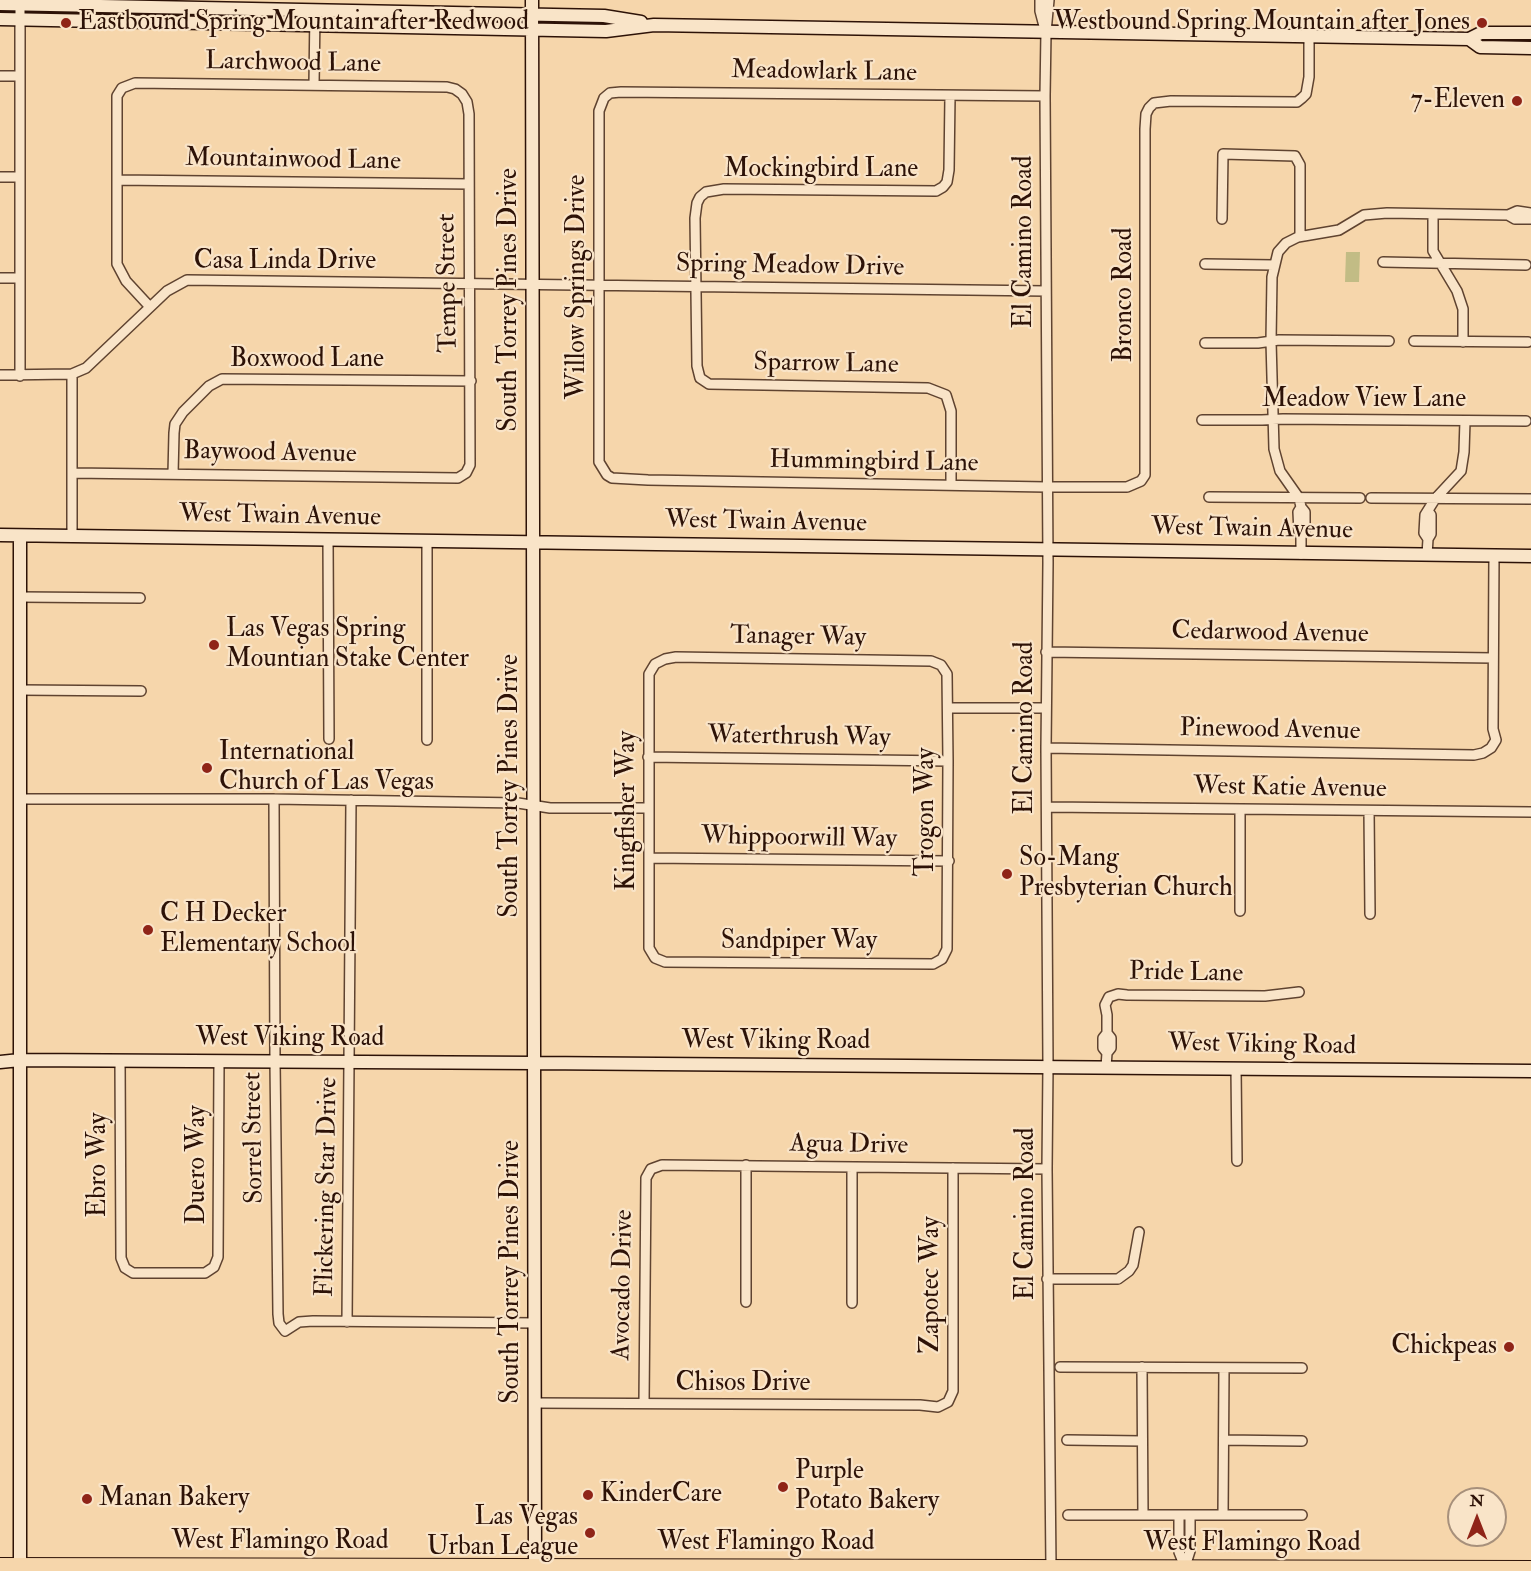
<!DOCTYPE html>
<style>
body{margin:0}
#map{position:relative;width:1531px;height:1571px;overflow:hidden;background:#f6d6ab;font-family:"IM FELL Double Pica",serif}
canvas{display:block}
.north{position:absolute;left:1447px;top:1487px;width:60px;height:60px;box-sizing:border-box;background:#f9e4c8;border:2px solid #a7907b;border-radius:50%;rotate:0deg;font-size:16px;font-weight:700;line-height:24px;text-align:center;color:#2d1207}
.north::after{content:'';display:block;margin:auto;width:21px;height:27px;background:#8f2418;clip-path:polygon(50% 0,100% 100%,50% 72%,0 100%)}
</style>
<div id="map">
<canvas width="1531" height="1571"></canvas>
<div class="north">N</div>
</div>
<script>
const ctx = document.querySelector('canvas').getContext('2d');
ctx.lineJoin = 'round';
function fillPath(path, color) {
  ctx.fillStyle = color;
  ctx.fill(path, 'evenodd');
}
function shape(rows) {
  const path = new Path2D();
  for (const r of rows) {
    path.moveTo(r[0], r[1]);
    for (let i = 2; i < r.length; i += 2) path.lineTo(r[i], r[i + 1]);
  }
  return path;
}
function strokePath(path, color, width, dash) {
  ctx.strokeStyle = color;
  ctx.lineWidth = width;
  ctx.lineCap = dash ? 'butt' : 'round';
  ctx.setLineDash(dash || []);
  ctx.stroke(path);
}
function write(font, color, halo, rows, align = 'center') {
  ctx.font = font + ' "IM FELL Double Pica",serif';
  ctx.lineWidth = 4.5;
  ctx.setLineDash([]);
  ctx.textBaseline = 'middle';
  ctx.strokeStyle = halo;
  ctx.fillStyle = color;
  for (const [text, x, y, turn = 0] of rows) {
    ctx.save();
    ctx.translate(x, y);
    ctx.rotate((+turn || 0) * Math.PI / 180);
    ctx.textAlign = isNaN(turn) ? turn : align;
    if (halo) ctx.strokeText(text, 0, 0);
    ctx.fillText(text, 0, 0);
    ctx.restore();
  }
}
fillPath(shape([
 [1346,252,1360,252,1359,282,1345,282]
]), '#c2bc85');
const street = shape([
 [20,0,20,376],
 [1040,0,1040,11,1044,26],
 [1049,0,1046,32,1045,96,1048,563,1046,748,1048,1066,1047,1169,1051,1567],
 [0,76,19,76],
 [314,85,315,10],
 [950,96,949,170,947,182,943,187,936,191,724,189,706,192,700,197,697,203,695,218,697,366,700,378,709,384,928,388,946,395,951,411,951,485],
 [1045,96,621,92,610,93,604,98,599,111,599,462,607,475,612,478,648,480,1046,487,1127,487,1141,481,1145,475,1145,129,1146,114,1149,108,1154,103,1171,101,1297,102,1302,98,1306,94,1309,77,1309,36],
 [0,177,19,177],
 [117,180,469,184],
 [1433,214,1433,251,1457,291,1463,309,1463,342],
 [1508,215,1515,219,1531,219],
 [1222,219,1223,154,1295,156,1300,165,1300,236],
 [1383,262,1526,265],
 [1205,264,1274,265],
 [0,278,20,278],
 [1414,341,1528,342],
 [1205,343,1258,343,1279,340,1389,341],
 [0,375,72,374,86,368,167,291,187,280,1046,291],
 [1202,420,1262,420,1283,419,1526,421],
 [72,473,458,478,466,473,470,465,469,114,467,102,462,94,455,89,447,87,135,83,122,88,117,96,117,264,126,281,150,307],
 [173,474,174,433,175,424,183,412,209,386,222,379,471,381],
 [1209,497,1360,498],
 [1371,498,1531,499],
 [1301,507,1298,512,1299,532,1301,536,1301,554],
 [1301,536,1305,532,1305,512,1301,507,1299,498,1280,471,1274,449,1271,341,1272,277,1278,252,1286,243,1298,237,1339,230,1364,215,1387,213,1508,215,1517,211,1531,213],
 [72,537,72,374],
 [1428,539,1424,533,1425,515,1435,499,1461,471,1464,452,1465,421],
 [328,540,329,739],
 [427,541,427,740],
 [1427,555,1428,539,1431,534,1431,515,1428,511],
 [20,597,140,598],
 [1046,652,1493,658],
 [676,657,931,661,941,665,947,674,948,761,947,949,942,959,933,964,665,962,655,958,649,948,649,674,655,664,665,659,676,657],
 [20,690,141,691],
 [948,708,1046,708],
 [1046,748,1474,755,1483,753,1491,748,1496,740,1493,729,1494,555],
 [648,757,948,761],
 [20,799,274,799,518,803,550,808,648,808],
 [274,799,275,1062,278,1314,279,1323,285,1331,299,1322,313,1321,535,1323],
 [1048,807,1531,812],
 [1240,809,1240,911],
 [1369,811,1370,914],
 [649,858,949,861],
 [1107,1053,1103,1048,1103,1038,1107,1033],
 [120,1061,121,1258,125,1268,133,1273,205,1273,214,1267,218,1257,219,1062],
 [1106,1067,1107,1053,1111,1048,1111,1038,1107,1033,1107,1015,1105,1005,1109,997,1118,994,1127,995,1265,996,1299,992],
 [1236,1068,1237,1161],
 [746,1165,746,1302],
 [852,1167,852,1303],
 [1047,1279,1118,1279,1129,1271,1133,1265,1139,1232],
 [347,1322,351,800],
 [1060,1367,1302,1368],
 [1142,1367,1143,1515],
 [535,1403,920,1405,938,1407,948,1402,953,1391,953,1168],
 [644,1403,646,1178,651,1169,662,1165,1047,1169],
 [1067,1440,1142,1441],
 [1224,1440,1302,1441],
 [1068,1515,1302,1515],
 [1179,1515,1179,1552,1185,1567],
 [1223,1515,1224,1368],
 [1185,1567,1190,1551,1190,1515]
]);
const secondary = shape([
 [532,0,535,1571],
 [0,4,604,16,641,22],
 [0,19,606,31,654,25,1469,39,1481,33,1531,33],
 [1469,39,1480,47,1531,48],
 [0,535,1531,556],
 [0,1062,20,1060,534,1063,1531,1071],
 [20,1565,20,536]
]);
const primary = shape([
 [0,1565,1531,1568]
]);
strokePath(street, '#5f4330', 12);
strokePath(secondary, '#2d1207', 15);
strokePath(primary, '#2d1207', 16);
strokePath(street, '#f9e4c8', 9);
strokePath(secondary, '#f9e4c8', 12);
strokePath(primary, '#f6d6ab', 14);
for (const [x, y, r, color] of [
 [66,23,6,"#8f2418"],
 [1482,23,6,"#8f2418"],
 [1517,101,6,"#8f2418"],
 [214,645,6,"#8f2418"],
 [207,768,6,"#8f2418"],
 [1007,874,6,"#8f2418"],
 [148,930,6,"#8f2418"],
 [1509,1347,6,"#8f2418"],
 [783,1487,6,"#8f2418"],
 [588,1495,6,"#8f2418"],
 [87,1499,6,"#8f2418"],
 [590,1533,6,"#8f2418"]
]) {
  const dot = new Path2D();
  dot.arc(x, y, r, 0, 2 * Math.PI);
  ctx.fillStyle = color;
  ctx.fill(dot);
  strokePath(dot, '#f9e4c8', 2);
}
write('26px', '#2d1207', '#f9e4c8', [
 ["Eastbound Spring Mountain after Redwood",78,23],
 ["Westbound Spring Mountain after Jones",1470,23,"right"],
 ["7-Eleven",1505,101,"right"],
 ["Las Vegas Spring",226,630],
 ["Mountian Stake Center",226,660],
 ["International",219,753],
 ["Church of Las Vegas",219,783],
 ["So-Mang",1019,859],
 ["Presbyterian Church",1019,889],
 ["C H Decker",160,915],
 ["Elementary School",160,945],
 ["Chickpeas",1497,1347,"right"],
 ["Purple",795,1472],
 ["Potato Bakery",795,1502],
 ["KinderCare",600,1495],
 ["Manan Bakery",99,1499],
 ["Las Vegas",578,1518,"right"],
 ["Urban League",578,1548,"right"]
], 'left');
write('26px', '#2d1207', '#f9e4c8', [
 ["Larchwood Lane",293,64,1],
 ["Meadowlark Lane",824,73,1],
 ["Mountainwood Lane",293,161,1],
 ["Mockingbird Lane",821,170],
 ["El Camino Road",1025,242,-90],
 ["Casa Linda Drive",285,262],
 ["Spring Meadow Drive",790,267,1],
 ["Tempe Street",449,283,-91],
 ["Willow Springs Drive",578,287,-90],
 ["Bronco Road",1125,295,-90],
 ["South Torrey Pines Drive",510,300,-90],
 ["Boxwood Lane",307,360],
 ["Sparrow Lane",826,365,1],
 ["Meadow View Lane",1364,400],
 ["Baywood Avenue",270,454,1],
 ["Hummingbird Lane",874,463,1],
 ["West Twain Avenue",280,517,1],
 ["West Twain Avenue",766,523,1],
 ["West Twain Avenue",1252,530,1],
 ["Cedarwood Avenue",1270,634,1],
 ["Tanager Way",798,638,1],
 ["El Camino Road",1026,728,-90],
 ["Pinewood Avenue",1270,731,1],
 ["Waterthrush Way",799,738,1],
 ["South Torrey Pines Drive",511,786,-90],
 ["West Katie Avenue",1290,789,1],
 ["Kingfisher Way",628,811,-90],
 ["Trogon Way",927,812,-90],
 ["Whippoorwill Way",799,839,1],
 ["Sandpiper Way",799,942],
 ["Pride Lane",1186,974,1],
 ["West Viking Road",290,1039],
 ["West Viking Road",776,1042],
 ["West Viking Road",1262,1046,1],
 ["Sorrel Street",255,1138,-91],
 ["Agua Drive",849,1146,1],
 ["Ebro Way",99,1165,-90],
 ["Duero Way",198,1165,-90],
 ["Flickering Star Drive",328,1187,-89],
 ["El Camino Road",1027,1214,-90],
 ["South Torrey Pines Drive",512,1272,-90],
 ["Avocado Drive",624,1285,-89],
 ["Zapotec Way",932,1285,-90],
 ["Chisos Drive",743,1384],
 ["West Flamingo Road",280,1542],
 ["West Flamingo Road",766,1543],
 ["West Flamingo Road",1252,1544]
]);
</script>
